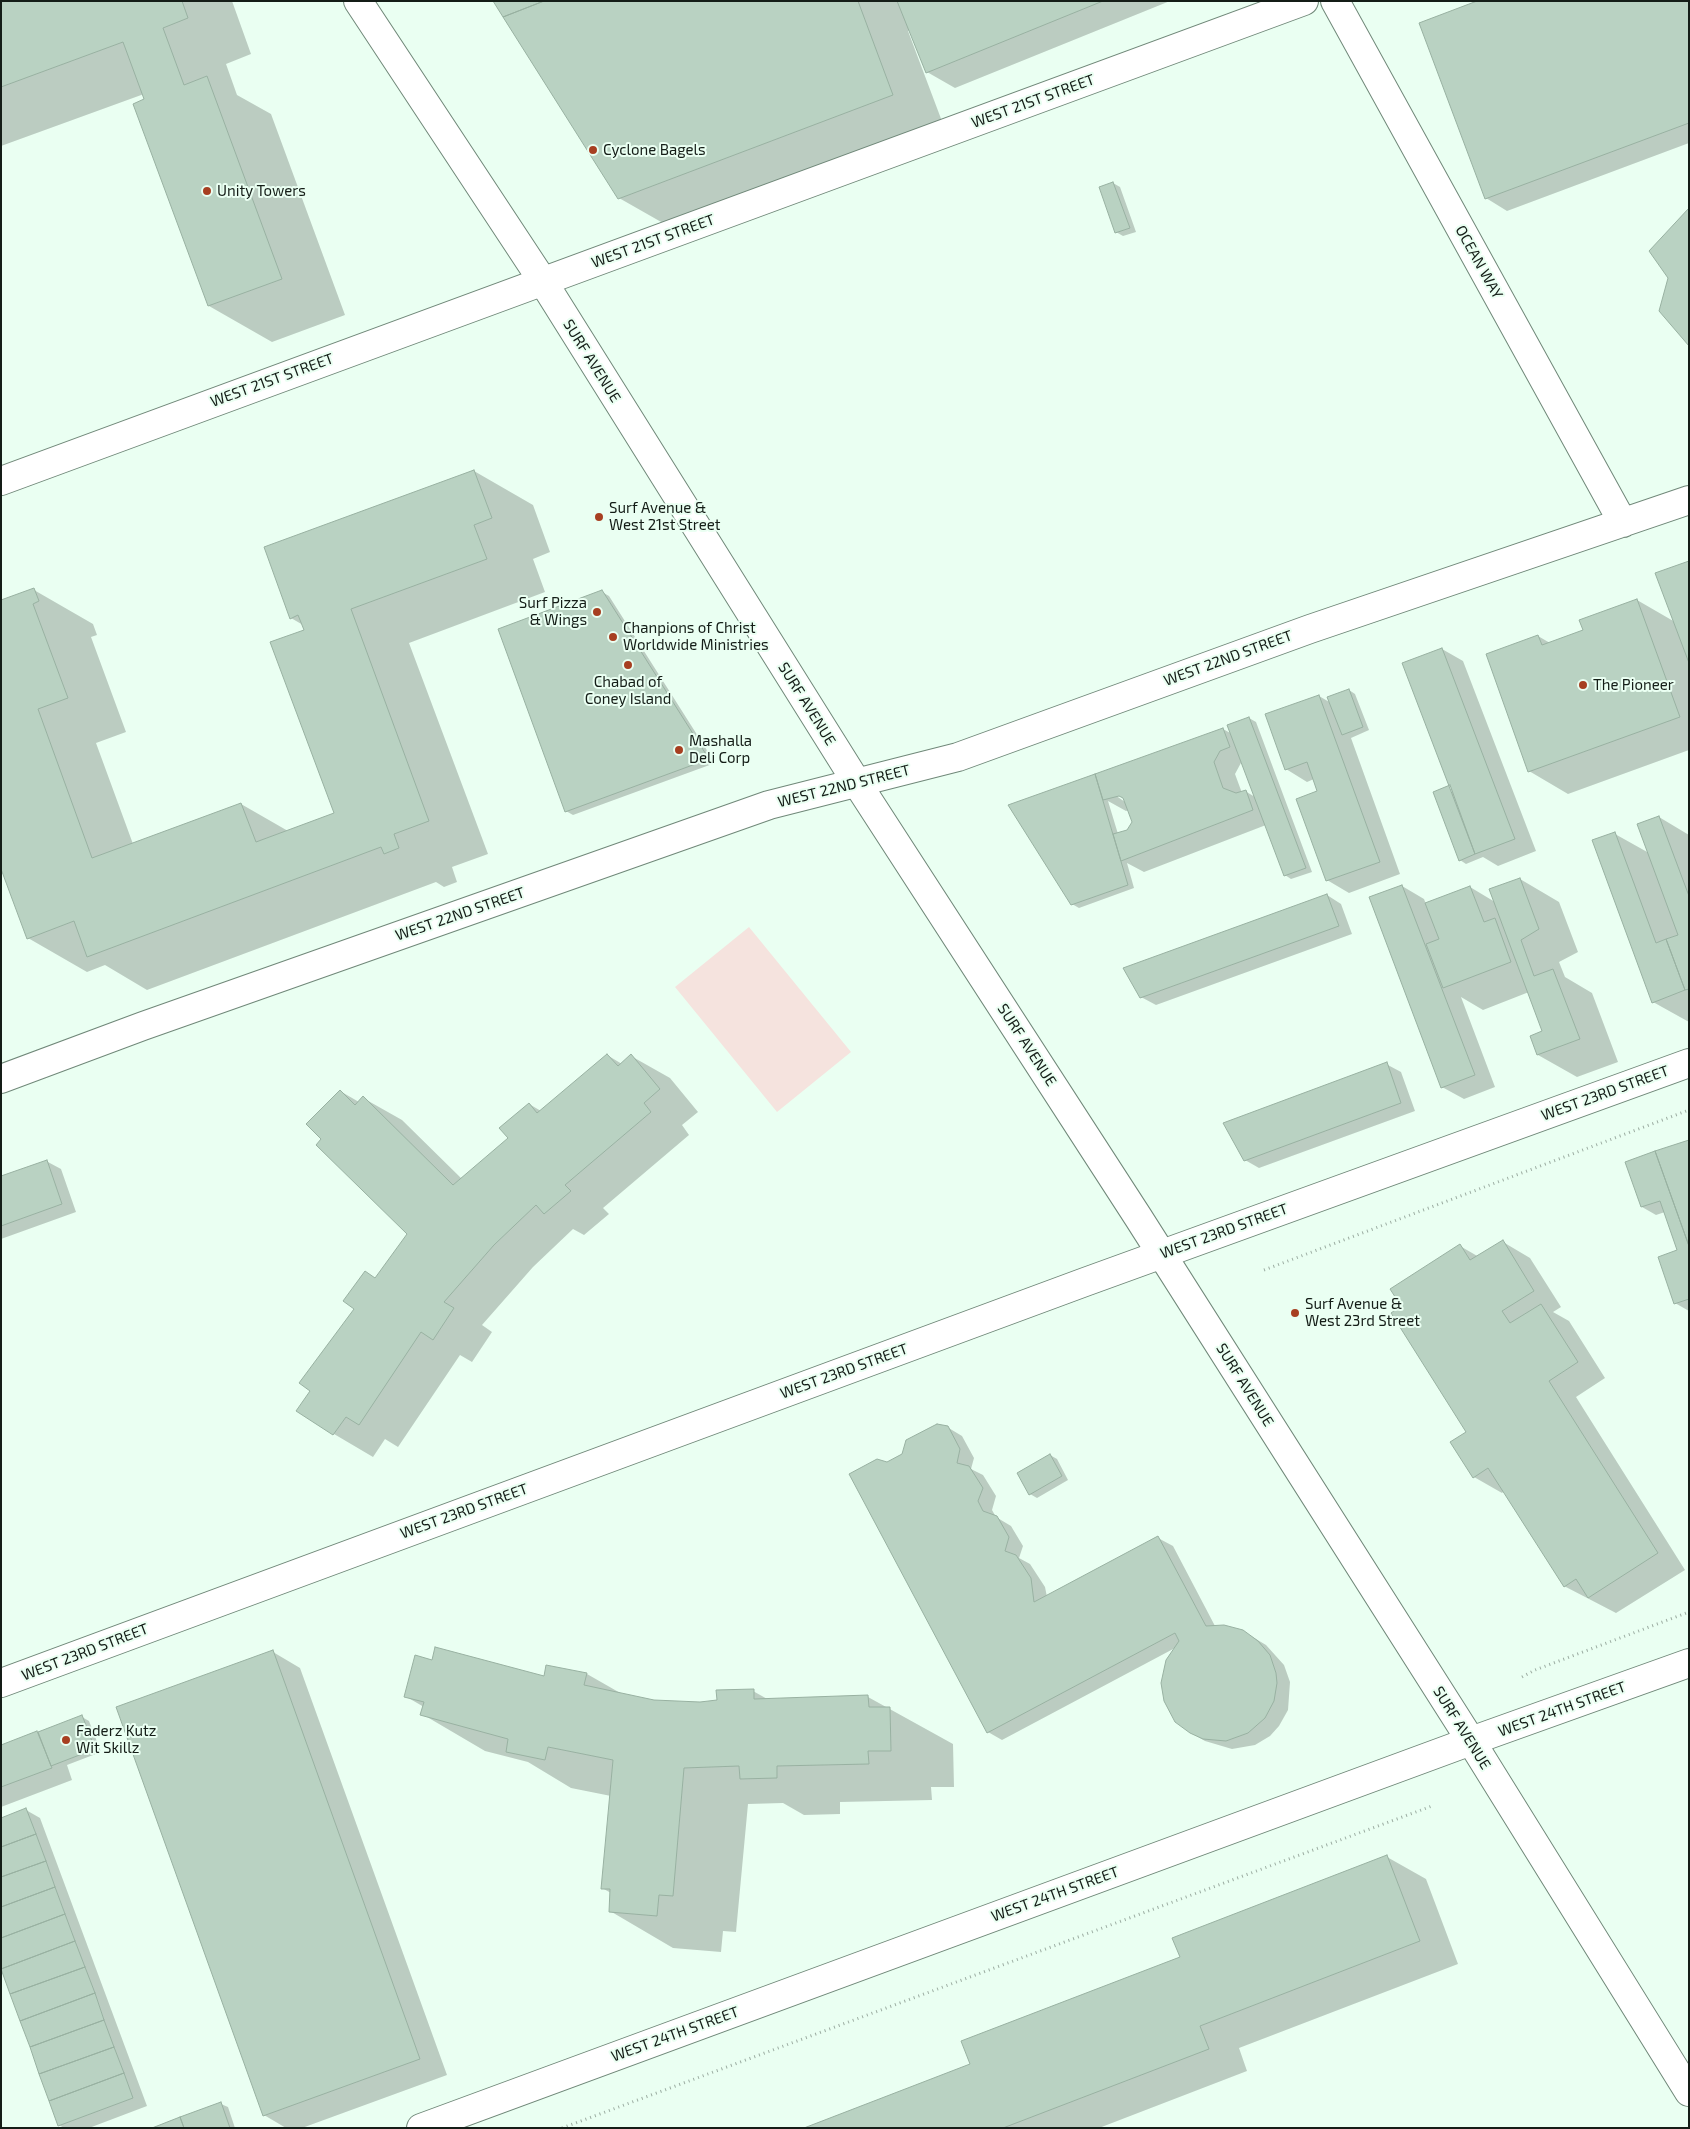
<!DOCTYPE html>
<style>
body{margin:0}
#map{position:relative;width:1690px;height:2129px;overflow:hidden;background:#eafff2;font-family:"Exo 2",sans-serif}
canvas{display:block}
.frame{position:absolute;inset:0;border:2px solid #141d17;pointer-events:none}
</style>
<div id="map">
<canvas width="1690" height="2129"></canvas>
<div class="frame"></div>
</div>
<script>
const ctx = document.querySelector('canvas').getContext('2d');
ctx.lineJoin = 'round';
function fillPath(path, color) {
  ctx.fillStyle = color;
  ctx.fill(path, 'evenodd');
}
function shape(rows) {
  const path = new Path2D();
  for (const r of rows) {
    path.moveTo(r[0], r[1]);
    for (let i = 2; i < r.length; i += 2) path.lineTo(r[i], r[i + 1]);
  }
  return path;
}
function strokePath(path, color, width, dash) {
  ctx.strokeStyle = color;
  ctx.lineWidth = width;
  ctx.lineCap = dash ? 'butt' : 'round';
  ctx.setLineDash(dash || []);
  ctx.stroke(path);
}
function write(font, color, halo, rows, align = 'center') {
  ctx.font = font + ' "Exo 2",sans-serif';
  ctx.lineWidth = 4;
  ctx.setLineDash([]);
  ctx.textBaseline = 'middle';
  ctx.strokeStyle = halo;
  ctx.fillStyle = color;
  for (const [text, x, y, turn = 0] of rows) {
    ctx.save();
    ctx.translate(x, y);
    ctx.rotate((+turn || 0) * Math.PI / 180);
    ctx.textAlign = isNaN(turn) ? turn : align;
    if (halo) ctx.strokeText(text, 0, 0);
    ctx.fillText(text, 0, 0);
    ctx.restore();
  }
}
fillPath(shape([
 [749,927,851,1052,777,1112,675,987]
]), '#f5e3de');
fillPath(shape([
 [1,1,232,1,251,54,226,64,237,95,271,114,345,315,272,342,209,306,144,94,1,146],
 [495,1,1170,1,955,88,927,72,910,30,908,31,943,124,670,227,619,198],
 [1689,1,1689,143,1507,211,1486,198],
 [1113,183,1120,187,1136,232,1123,236,1116,232],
 [474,471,533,505,550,552,533,559,545,592,409,643,488,854,452,867,457,882,444,887,436,882,147,990,105,965,87,972,28,938,1,865,34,590,93,624,97,635,91,637,126,732,96,743,133,844,241,804,288,831,335,814,305,631,303,625,291,618],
 [1689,562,1689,750,1568,794,1529,771,1538,636,1550,643,1584,630,1637,600,1675,622],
 [602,592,609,596,715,763,573,815,566,811],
 [1442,649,1463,661,1536,851,1498,866,1483,857,1466,864,1460,860,1451,786],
 [1349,690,1355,694,1369,730,1351,738,1400,874,1349,893,1327,880,1319,792,1314,779,1307,782,1286,769,1319,696,1331,703],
 [1249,718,1256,722,1312,872,1291,879,1285,875,1266,825,1144,872,1127,863,1134,888,1079,908,1072,904,1010,806,1223,729,1232,734],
 [1242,761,1255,797,1245,791,1242,793,1235,774],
 [1115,795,1119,795,1129,801,1125,802],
 [1108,801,1126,811,1129,810,1133,822,1128,831,1118,834],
 [1659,817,1689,835,1689,1022,1653,1002,1615,834,1649,853],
 [1520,879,1559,902,1578,952,1559,962,1565,977,1592,993,1618,1062,1577,1077,1538,1055,1531,1036,1544,1032,1529,992,1483,1010,1461,997,1495,1087,1464,1099,1442,1087,1402,886,1424,899,1426,904,1470,887,1495,902],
 [1327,895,1341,904,1352,934,1156,1005,1141,997],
 [607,1055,622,1064,631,1056,670,1078,698,1112,682,1125,689,1135,603,1208,609,1214,584,1235,573,1229,533,1267,482,1325,492,1332,472,1362,460,1355,398,1447,385,1439,373,1457,334,1434,298,1410,312,1391,376,1279,408,1234,323,1139,340,1091,359,1102,363,1098,402,1120,462,1179,509,1139,529,1104,541,1111],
 [1386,1064,1401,1072,1415,1111,1259,1168,1245,1160],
 [1689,1141,1689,1311,1675,1303,1679,1251,1665,1212,1656,1215,1642,1207],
 [46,1161,61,1169,76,1212,1,1239,1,1177],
 [1503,1242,1530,1258,1561,1307,1553,1312,1569,1321,1605,1378,1576,1397,1685,1570,1616,1613,1564,1586,1504,1491,1502,1493,1474,1477,1468,1432,1403,1306,1460,1246,1479,1257],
 [947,1427,962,1436,974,1458,971,1469,983,1475,996,1496,992,1510,996,1517,1011,1526,1023,1546,1019,1558,1030,1564,1045,1587,1047,1597,1158,1538,1173,1546,1215,1626,1251,1636,1266,1645,1284,1665,1290,1682,1288,1710,1279,1726,1270,1736,1255,1745,1232,1749,1205,1741,1190,1732,1163,1692,1164,1669,1167,1660,1175,1648,1002,1740,988,1732,887,1464],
 [1050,1455,1057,1459,1068,1480,1037,1498,1030,1494,1019,1474],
 [273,1652,300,1668,447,2075,302,2128,286,2128,264,2115],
 [433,1662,545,1677,547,1666,587,1674,622,1694,654,1701,700,1703,718,1702,753,1691,769,1700,868,1697,953,1744,954,1787,931,1787,932,1800,840,1802,840,1814,804,1815,783,1803,748,1804,736,1932,723,1931,721,1952,673,1948,610,1911,611,1893,602,1888,611,1796,571,1788,528,1762,485,1751,422,1714,424,1707,405,1696],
 [82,1717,89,1721,101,1752,67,1765,72,1780,1,1807,1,1747],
 [26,1810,40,1818,147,2106,89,2128,64,2128,59,2125],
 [1387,1857,1426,1879,1458,1964,1239,2048,1247,2071,1099,2128,807,2128,972,2065,1181,1958],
 [221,2104,228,2107,235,2128,156,2128]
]), '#0003');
const building = shape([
 [1,1,182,1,188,18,163,28,184,85,207,76,282,279,208,306,133,104,144,99,123,42,1,87,1,1],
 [493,1,544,1,503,17,493,1],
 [544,1,858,1,893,95,618,199,503,17,544,1],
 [897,1,1103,1,926,73,897,1],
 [1477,1,1689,1,1689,123,1485,199,1419,23,1477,1],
 [1113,182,1130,228,1115,233,1099,187,1113,182],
 [1689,208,1689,346,1659,311,1668,278,1649,251,1689,208],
 [474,470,492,518,474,525,487,559,351,609,429,821,394,834,399,848,384,854,381,847,87,957,74,921,27,939,1,869,1,600,34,588,39,601,33,604,68,698,38,709,92,858,241,803,256,842,334,813,270,642,304,630,298,615,290,619,264,547,474,470],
 [1689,561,1689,663,1655,573,1689,561],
 [602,590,709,759,565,812,498,629,602,590],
 [1637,599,1680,717,1528,772,1486,654,1538,635,1542,645,1583,630,1579,620,1637,599],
 [1442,648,1515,839,1475,854,1402,663,1442,648],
 [1349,689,1363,727,1342,735,1327,697,1349,689],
 [1319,695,1380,862,1326,881,1296,799,1317,791,1307,762,1285,770,1265,714,1319,695],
 [1249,717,1306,868,1284,876,1227,725,1249,717],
 [1223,728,1230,747,1220,751,1214,762,1223,788,1236,793,1246,790,1253,810,1121,861,1113,834,1127,830,1132,822,1123,798,1119,796,1103,800,1095,774,1223,728],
 [1095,774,1128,885,1071,905,1008,805,1095,774],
 [1450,785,1475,854,1459,861,1433,792,1450,785],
 [1659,816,1689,896,1689,989,1685,990,1666,939,1678,935,1637,824,1659,816],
 [1615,832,1656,943,1666,939,1685,990,1652,1003,1592,840,1615,832],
 [1520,878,1539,929,1521,940,1534,976,1553,969,1580,1039,1537,1055,1530,1036,1542,1031,1489,889,1520,878],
 [1402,885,1475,1075,1441,1088,1369,897,1402,885],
 [1470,886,1484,922,1495,918,1511,962,1443,988,1426,944,1439,939,1425,903,1470,886],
 [1327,894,1339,926,1140,998,1123,968,1327,894],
 [607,1054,618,1066,631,1054,660,1089,644,1103,651,1112,565,1185,571,1191,544,1214,536,1205,494,1245,444,1302,454,1308,433,1340,421,1332,359,1425,346,1417,333,1435,296,1411,310,1391,299,1383,354,1309,343,1301,365,1271,375,1278,407,1234,316,1145,321,1139,306,1124,340,1090,355,1105,363,1096,453,1185,508,1138,499,1128,529,1103,537,1113,607,1054],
 [1387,1062,1401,1103,1244,1161,1223,1123,1387,1062],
 [1689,1140,1689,1246,1655,1151,1689,1140],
 [1655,1151,1689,1246,1689,1299,1674,1304,1658,1257,1677,1250,1660,1201,1641,1207,1625,1162,1655,1151],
 [47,1160,62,1204,1,1226,1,1176,47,1160],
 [1503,1240,1534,1291,1502,1311,1510,1323,1541,1304,1578,1362,1549,1381,1658,1553,1588,1598,1576,1579,1564,1587,1488,1468,1473,1478,1450,1442,1466,1432,1391,1313,1401,1306,1390,1289,1460,1244,1470,1260,1503,1240],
 [937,1424,948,1426,960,1449,957,1463,969,1466,983,1488,978,1501,983,1511,997,1516,1009,1537,1005,1551,1016,1555,1031,1578,1034,1602,1158,1536,1206,1626,1224,1625,1243,1630,1258,1641,1270,1655,1276,1673,1277,1683,1274,1701,1265,1718,1248,1733,1226,1741,1203,1739,1190,1733,1175,1722,1164,1701,1161,1683,1166,1660,1179,1641,1175,1633,987,1733,849,1474,877,1459,887,1462,902,1454,906,1440,937,1424],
 [1050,1454,1062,1476,1029,1495,1017,1473,1050,1454],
 [435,1647,544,1676,546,1665,587,1673,584,1685,654,1700,700,1702,717,1700,716,1690,754,1689,754,1699,868,1695,869,1707,890,1707,891,1751,868,1751,869,1764,777,1766,777,1778,740,1779,739,1766,684,1768,673,1896,659,1895,657,1916,609,1912,610,1889,601,1889,613,1760,548,1747,545,1760,506,1752,508,1739,420,1715,424,1702,404,1697,415,1655,432,1660,435,1647],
 [273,1650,420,2059,263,2116,116,1707,273,1650],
 [82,1715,95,1749,51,1766,38,1732,82,1715],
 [37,1731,52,1768,1,1787,1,1745,37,1731],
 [26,1808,36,1834,1,1847,1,1818,26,1808],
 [36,1834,46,1861,1,1877,1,1847,36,1834],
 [1387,1855,1420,1941,1200,2026,1209,2049,1003,2128,804,2128,970,2064,961,2041,1180,1957,1172,1938,1387,1855],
 [46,1861,55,1887,1,1907,1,1877,46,1861],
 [55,1887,65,1914,1,1938,1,1907,55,1887],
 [65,1914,75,1941,1,1969,1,1938,65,1914],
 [75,1941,85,1967,10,1994,1,1969,75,1941],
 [85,1967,95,1993,20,2021,10,1994,85,1967],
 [95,1993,104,2020,30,2047,20,2021,95,1993],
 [104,2020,114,2047,39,2074,30,2047,104,2020],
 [114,2047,124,2073,49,2101,39,2074,114,2047],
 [124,2073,133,2098,58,2126,49,2101,124,2073],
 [221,2102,230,2128,184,2128,180,2117,221,2102],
 [180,2117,184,2128,152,2128,180,2117]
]);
fillPath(building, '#b9d2c2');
strokePath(building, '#98b1a1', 1);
const street = shape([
 [1335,1,1623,523],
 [1,481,1304,1],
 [1,1079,143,1026,769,805,958,757,1310,629,1689,500],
 [1,1683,1085,1282,1689,1063],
 [421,2128,1471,1741,1689,1663]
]);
const secondary = shape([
 [358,1,542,280,857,783,1138,1217,1471,1741,1689,2092]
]);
strokePath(street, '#708879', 30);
strokePath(secondary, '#708879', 30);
strokePath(shape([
 [1264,1270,1689,1110],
 [1522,1677,1535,1670,1689,1612],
 [562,2128,1432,1806]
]), '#9cada2', 3, [1, 4]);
strokePath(street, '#fff', 28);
strokePath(secondary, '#fff', 28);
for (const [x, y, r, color] of [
 [593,150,5,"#a73f21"],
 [207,191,5,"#a73f21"],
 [599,517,5,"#a73f21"],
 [597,612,5,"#a73f21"],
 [613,637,5,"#a73f21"],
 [628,665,5,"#a73f21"],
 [1583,685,5,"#a73f21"],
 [679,750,5,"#a73f21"],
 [1295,1313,5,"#a73f21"],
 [66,1740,5,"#a73f21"]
]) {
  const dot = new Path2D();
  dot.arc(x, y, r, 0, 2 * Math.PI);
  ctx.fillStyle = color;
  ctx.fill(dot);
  strokePath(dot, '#eafff2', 2);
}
write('15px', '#141d17', '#eafff2', [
 ["WEST 21ST STREET",1033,101,-20],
 ["WEST 21ST STREET",653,241,-20],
 ["OCEAN WAY",1479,262,61],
 ["SURF AVENUE",592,361,58],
 ["WEST 21ST STREET",272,380,-20],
 ["WEST 22ND STREET",1228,658,-20],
 ["SURF AVENUE",807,704,58],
 ["WEST 22ND STREET",844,786,-14],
 ["WEST 22ND STREET",460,914,-19],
 ["SURF AVENUE",1027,1045,57],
 ["WEST 23RD STREET",1605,1093,-20],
 ["WEST 23RD STREET",1224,1231,-20],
 ["WEST 23RD STREET",844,1371,-20],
 ["SURF AVENUE",1245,1385,58],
 ["WEST 23RD STREET",464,1511,-20],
 ["WEST 23RD STREET",85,1652,-21],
 ["WEST 24TH STREET",1562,1709,-20],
 ["SURF AVENUE",1462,1728,58],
 ["WEST 24TH STREET",1055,1894,-20],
 ["WEST 24TH STREET",675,2034,-20]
]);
write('15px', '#141d17', '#eafff2', [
 ["Cyclone Bagels",603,150],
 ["Unity Towers",217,191],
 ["Surf Avenue &",609,508],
 ["West 21st Street",609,525],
 ["Surf Pizza",587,603,"right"],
 ["& Wings",587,620,"right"],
 ["Chanpions of Christ",623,628],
 ["Worldwide Ministries",623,645],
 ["Chabad of",628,682,"center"],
 ["Coney Island",628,699,"center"],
 ["The Pioneer",1593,685],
 ["Mashalla",689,741],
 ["Deli Corp",689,758],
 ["Surf Avenue &",1305,1304],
 ["West 23rd Street",1305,1321],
 ["Faderz Kutz",76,1731],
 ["Wit Skillz",76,1748]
], 'left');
</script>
